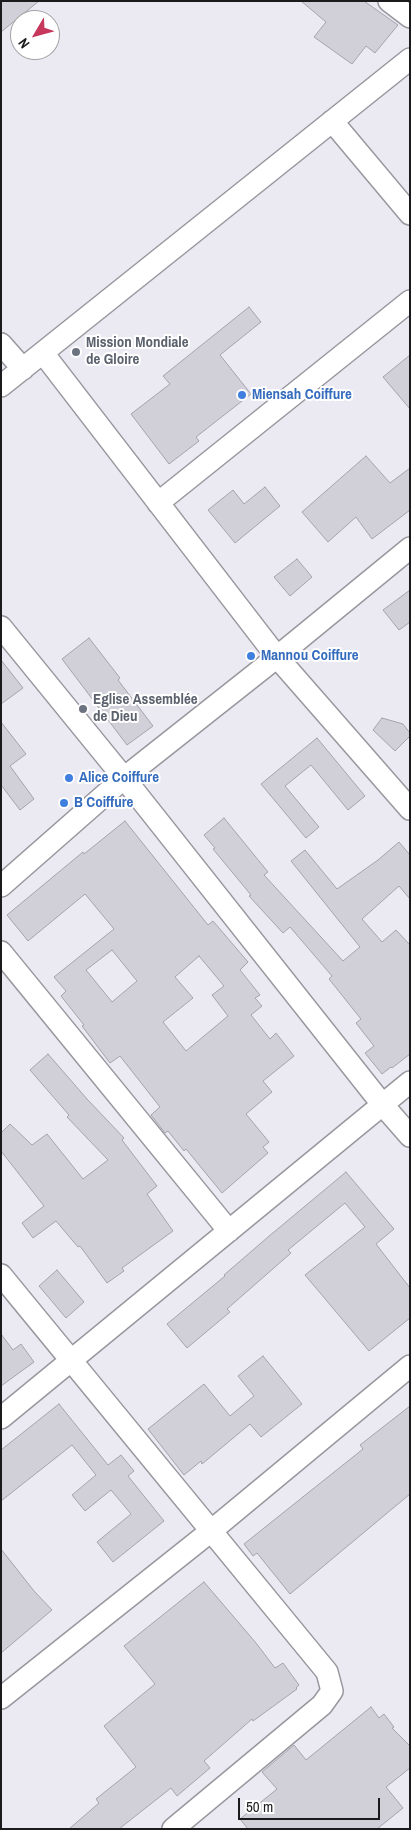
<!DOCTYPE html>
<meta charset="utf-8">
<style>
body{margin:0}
#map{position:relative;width:411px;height:1830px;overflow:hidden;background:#ebeaf2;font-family:"Archivo Narrow",sans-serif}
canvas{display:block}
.frame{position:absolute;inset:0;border:2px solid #1b1b1d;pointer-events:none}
.north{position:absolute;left:10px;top:10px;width:50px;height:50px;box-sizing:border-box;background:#fff;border:1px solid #a4a4a5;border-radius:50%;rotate:233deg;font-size:14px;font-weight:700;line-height:20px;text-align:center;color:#1b1b1d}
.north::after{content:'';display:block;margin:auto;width:18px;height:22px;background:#c6375b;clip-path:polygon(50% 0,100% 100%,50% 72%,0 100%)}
.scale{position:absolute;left:238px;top:1798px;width:142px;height:22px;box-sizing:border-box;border:2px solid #1b1b1d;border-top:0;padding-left:6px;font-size:15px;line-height:18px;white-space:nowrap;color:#1b1b1d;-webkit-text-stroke:4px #fff;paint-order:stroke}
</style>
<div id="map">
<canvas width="411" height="1830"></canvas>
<div class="frame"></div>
<div class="north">N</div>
<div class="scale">50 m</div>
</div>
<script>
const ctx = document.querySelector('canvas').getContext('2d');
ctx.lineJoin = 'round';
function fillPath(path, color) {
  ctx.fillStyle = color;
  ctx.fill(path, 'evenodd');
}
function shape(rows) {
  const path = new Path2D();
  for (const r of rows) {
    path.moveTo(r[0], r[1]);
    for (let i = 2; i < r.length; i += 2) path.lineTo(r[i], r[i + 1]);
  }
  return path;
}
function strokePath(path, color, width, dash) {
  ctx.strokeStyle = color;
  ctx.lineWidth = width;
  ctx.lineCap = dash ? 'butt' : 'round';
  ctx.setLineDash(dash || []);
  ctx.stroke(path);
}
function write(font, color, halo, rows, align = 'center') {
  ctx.font = font + ' "Archivo Narrow",sans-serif';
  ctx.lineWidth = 4;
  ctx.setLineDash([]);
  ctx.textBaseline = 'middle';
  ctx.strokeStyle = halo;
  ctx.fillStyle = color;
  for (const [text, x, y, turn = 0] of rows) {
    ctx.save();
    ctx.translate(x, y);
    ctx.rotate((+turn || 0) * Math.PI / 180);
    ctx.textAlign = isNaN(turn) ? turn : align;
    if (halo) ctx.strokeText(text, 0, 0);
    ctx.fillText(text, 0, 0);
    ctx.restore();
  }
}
const building = shape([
 [1,1,39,1,1,32,1,1],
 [301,1,364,1,398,25,375,53,366,46,352,64,314,37,326,22,301,1],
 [249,307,261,322,220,355,251,394,196,437,199,441,169,464,131,414,170,384,163,376,249,307],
 [410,355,410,409,383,377,410,355],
 [366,456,390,483,410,468,410,510,372,539,356,517,328,542,302,512,366,456],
 [265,487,280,506,235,543,208,510,233,490,244,504,265,487],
 [297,559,312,577,290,596,274,577,297,559],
 [410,590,410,622,399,630,383,610,410,590],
 [89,638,120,678,118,680,153,726,127,745,62,659,89,638],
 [1,660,23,688,1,704,1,660],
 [382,718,403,724,410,733,410,736,395,751,373,730,382,718],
 [1,722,26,754,10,766,34,799,20,810,1,785,1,722],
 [317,738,365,796,348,810,311,765,285,786,319,827,306,838,261,784,317,738],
 [224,818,268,872,264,875,343,961,360,947,291,861,305,850,337,889,378,860,399,842,410,855,410,899,399,886,362,919,382,942,396,930,410,945,410,1054,392,1068,391,1067,382,1074,365,1053,374,1046,356,1023,361,1019,329,979,332,976,290,927,283,933,249,896,251,895,213,849,215,848,204,835,224,818],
 [125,821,208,925,213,921,248,962,240,970,260,995,255,998,262,1006,251,1015,270,1039,276,1033,294,1056,263,1081,272,1092,246,1114,269,1142,263,1147,268,1153,222,1193,186,1149,184,1151,168,1131,165,1133,151,1115,160,1107,120,1056,110,1063,82,1026,84,1025,61,996,66,991,54,977,114,929,85,894,28,941,7,915,83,852,84,854,125,821],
 [112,950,137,981,112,1002,86,970,112,950],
 [199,956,224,986,212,995,228,1016,186,1051,163,1022,193,998,175,977,199,956],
 [48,1054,87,1099,124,1138,122,1140,157,1186,147,1194,173,1231,122,1268,124,1271,107,1283,80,1246,78,1247,56,1221,33,1238,22,1223,44,1206,1,1151,1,1133,10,1124,32,1145,47,1134,83,1179,108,1160,67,1117,69,1115,30,1070,48,1054],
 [346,1172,394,1229,376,1244,410,1288,410,1318,369,1351,305,1275,365,1227,345,1203,288,1250,291,1253,227,1309,230,1312,187,1348,167,1324,225,1276,224,1275,268,1237,346,1172],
 [57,1270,84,1302,66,1318,39,1286,57,1270],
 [1,1334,13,1350,21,1344,34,1362,1,1386,1,1334],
 [263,1356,302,1404,261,1437,250,1424,202,1464,201,1461,184,1475,148,1429,204,1384,230,1416,254,1396,238,1376,263,1356],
 [59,1404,108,1465,121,1455,134,1471,128,1476,164,1521,113,1562,97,1542,131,1514,111,1490,85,1511,72,1495,96,1475,72,1445,1,1501,1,1450,59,1404],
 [410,1406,410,1494,290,1594,257,1553,253,1556,244,1544,363,1449,360,1445,410,1406],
 [1,1549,34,1591,52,1610,1,1653,1,1549],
 [204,1582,256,1643,275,1668,283,1663,299,1685,296,1688,297,1689,253,1721,252,1719,204,1761,210,1768,177,1796,171,1788,119,1829,69,1829,99,1803,96,1799,136,1767,104,1726,155,1684,124,1646,204,1582],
 [371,1707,379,1718,384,1714,394,1727,392,1728,410,1746,410,1768,386,1787,403,1808,377,1829,248,1829,240,1819,277,1789,262,1772,294,1745,306,1760,371,1707]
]);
fillPath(building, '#d1d0d8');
strokePath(building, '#a4a3ab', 1);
const minor = shape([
 [389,1,410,17],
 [332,121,410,214],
 [1,344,23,369],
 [43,353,277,657,410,809],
 [1,386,410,59],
 [158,503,410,301],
 [1,627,124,778,382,1104,410,1136],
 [1,886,124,778,277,657,410,548],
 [1,952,229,1231],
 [1,1275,327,1672,332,1691,322,1705,173,1829],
 [1,1418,410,1082],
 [1,1698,211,1531,410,1366]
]);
strokePath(minor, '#98979e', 24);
strokePath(minor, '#fff', 21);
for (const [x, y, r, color] of [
 [76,352,5,"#6b7280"],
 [242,395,5,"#3f7fe0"],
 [251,656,5,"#3f7fe0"],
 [83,709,5,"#6b7280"],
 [69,778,5,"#3f7fe0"],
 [64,803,5,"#3f7fe0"]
]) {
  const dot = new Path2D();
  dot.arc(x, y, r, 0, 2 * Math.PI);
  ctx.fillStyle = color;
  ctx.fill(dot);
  strokePath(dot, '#fff', 2);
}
write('bold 15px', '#5b616d', '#fff', [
 ["Mission Mondiale",86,343],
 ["de Gloire",86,360],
 ["Eglise Assemblée",93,700],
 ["de Dieu",93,717]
], 'left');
write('bold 15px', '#366cbe', '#fff', [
 ["Miensah Coiffure",252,395],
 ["Mannou Coiffure",261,656],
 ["Alice Coiffure",79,778],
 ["B Coiffure",74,803]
], 'left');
</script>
